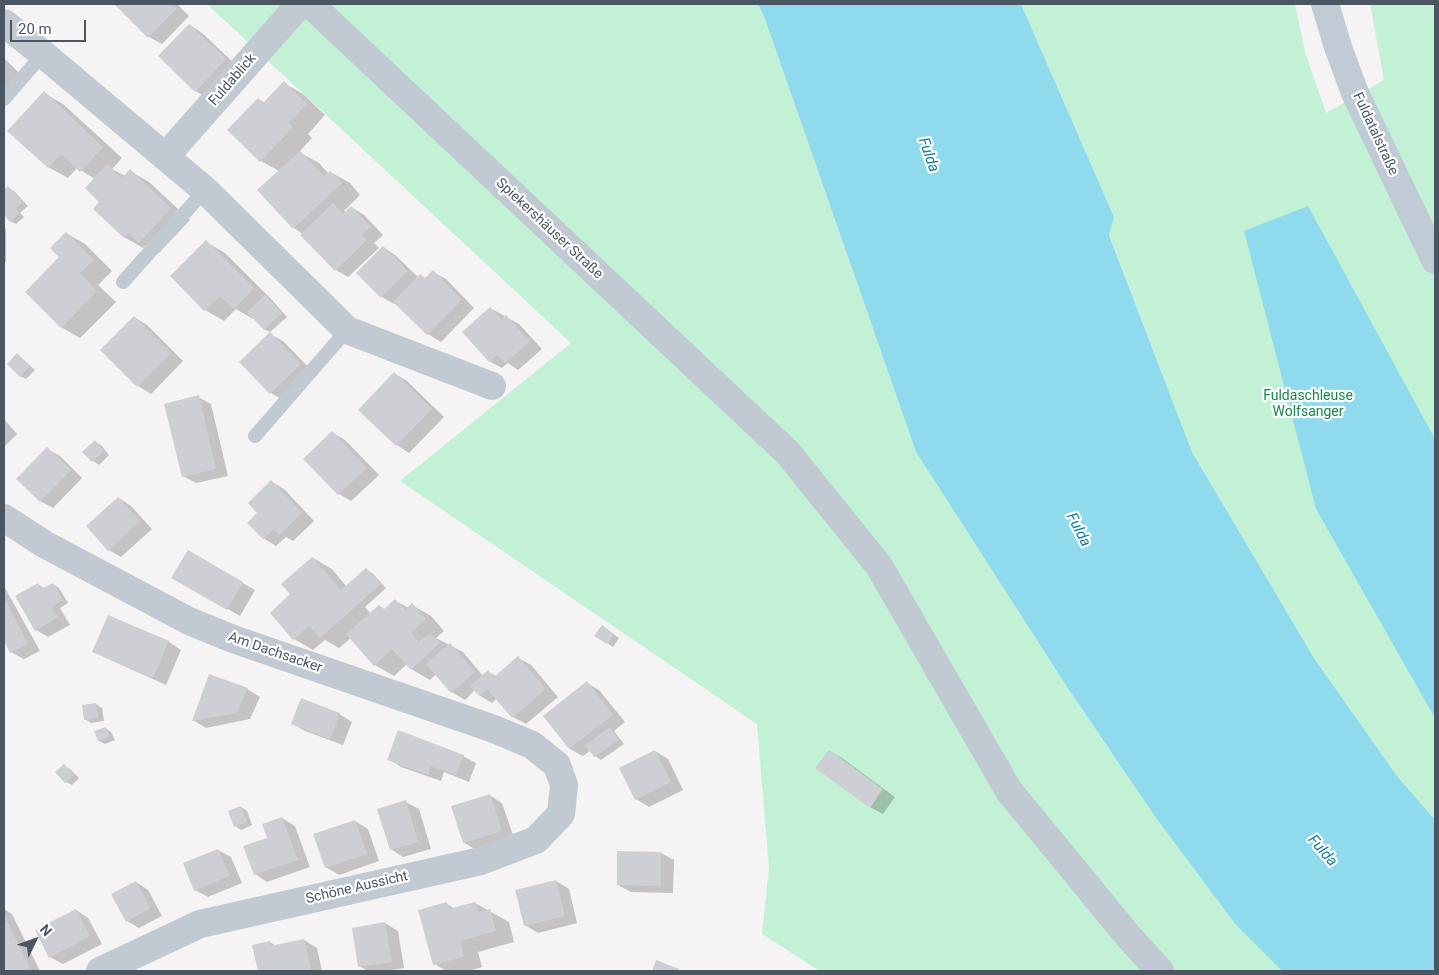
<!DOCTYPE html>
<meta charset="utf-8">
<style>
body{margin:0}
#map{position:relative;width:1439px;height:975px;overflow:hidden;background:#f5f3f3;font-family:Roboto,sans-serif}
canvas{display:block}
.frame{position:absolute;inset:0;border:5px solid #4a5661;pointer-events:none}
.north{position:absolute;left:10px;top:915px;width:50px;height:50px;-webkit-text-stroke:4px #fff;paint-order:stroke;rotate:48deg;font-size:14px;font-weight:700;line-height:20px;text-align:center;color:#4a5661}
.north::after{content:'';display:block;margin:auto;width:18px;height:22px;background:#4a5661;clip-path:polygon(50% 0,100% 100%,50% 72%,0 100%)}
.scale{position:absolute;left:10px;top:20px;width:76px;height:22px;box-sizing:border-box;border:2px solid #4a5661;border-top:0;padding-left:6px;font-size:15px;line-height:18px;white-space:nowrap;color:#4a5661;-webkit-text-stroke:4px #fff;paint-order:stroke}
</style>
<div id="map">
<canvas width="1439" height="975"></canvas>
<div class="frame"></div>
<div class="north">N</div>
<div class="scale">20 m</div>
</div>
<script>
const ctx = document.querySelector('canvas').getContext('2d');
ctx.lineJoin = 'round';
function fillPath(path, color) {
  ctx.fillStyle = color;
  ctx.fill(path, 'evenodd');
}
function shape(rows) {
  const path = new Path2D();
  for (const r of rows) {
    path.moveTo(r[0], r[1]);
    for (let i = 2; i < r.length; i += 2) path.lineTo(r[i], r[i + 1]);
  }
  return path;
}
function strokePath(path, color, width, dash) {
  ctx.strokeStyle = color;
  ctx.lineWidth = width;
  ctx.lineCap = dash ? 'butt' : 'round';
  ctx.setLineDash(dash || []);
  ctx.stroke(path);
}
function write(font, color, halo, rows, align = 'center') {
  ctx.font = font + ' Roboto,sans-serif';
  ctx.lineWidth = 4.5;
  ctx.setLineDash([]);
  ctx.textBaseline = 'middle';
  ctx.strokeStyle = halo;
  ctx.fillStyle = color;
  for (const [text, x, y, turn = 0] of rows) {
    ctx.save();
    ctx.translate(x, y);
    ctx.rotate((+turn || 0) * Math.PI / 180);
    ctx.textAlign = isNaN(turn) ? turn : align;
    if (halo) ctx.strokeText(text, 0, 0);
    ctx.fillText(text, 0, 0);
    ctx.restore();
  }
}
fillPath(shape([
 [207,4,758,4,765,19,916,452,1067,687,1156,818,1236,925,1282,971,820,971,762,934,769,868,757,724,400,481,571,343],
 [1021,4,1295,4,1305,52,1326,113,1384,80,1370,4,1435,4,1435,820,1397,776,1314,658,1192,452,1109,234,1114,217]
]), '#c3f1d5');
fillPath(shape([
 [758,4,1021,4,1114,217,1109,235,1192,452,1314,658,1397,776,1435,820,1435,971,1282,971,1236,925,1156,818,1067,687,916,452,765,19],
 [1308,206,1435,439,1435,718,1316,509,1244,231]
]), '#90daee');
fillPath(shape([
 [118,4,177,4,189,16,162,44,149,37],
 [190,25,202,33,238,67,208,98,195,91],
 [4,58,27,81,4,105],
 [284,83,303,94,325,115,308,134,312,138,299,152,319,163,329,174,330,172,350,183,360,195,344,211,346,212,351,207,364,215,383,235,374,243,379,248,348,277,336,270,303,234,294,228,259,191,279,171,261,161,258,99,265,103],
 [44,93,63,104,122,158,112,169,125,176,130,171,149,182,190,220,159,253,146,245,143,248,124,237,101,202,95,179,77,168,68,178,48,167],
 [8,188,14,191,28,206,20,213,24,217,16,224,10,221,4,213,4,191],
 [4,226,6,229,6,262,4,262],
 [66,233,85,244,112,271,98,285,116,302,80,338,61,327,61,257],
 [206,242,225,253,272,300,287,317,270,332,264,329,254,318,253,319,236,309,224,321,205,310],
 [383,247,395,255,418,277,426,278,433,272,446,279,474,308,441,342,428,334,396,303,394,304,382,297],
 [490,308,519,324,542,349,518,370,508,363,502,368,489,361],
 [134,317,147,325,183,361,151,394,138,386,101,350],
 [270,334,283,341,313,372,283,400,271,393],
 [18,355,35,370,26,379,20,376],
 [395,374,407,381,444,417,409,453,397,445],
 [198,397,211,404,228,476,196,483,183,476],
 [4,419,17,434,4,447],
 [333,433,345,440,379,475,351,501,339,494],
 [95,442,101,445,109,455,99,465,93,461],
 [47,449,60,456,82,478,53,508,40,501],
 [272,482,284,489,314,521,293,541,286,537,276,546,263,538,259,513],
 [119,498,131,506,152,529,121,557,109,550],
 [188,552,255,590,240,616,173,578],
 [313,558,332,569,347,587,366,570,372,573,386,588,365,607,371,614,380,606,385,610,395,601,409,608,412,605,431,616,444,631,436,638,463,652,483,676,488,672,496,676,518,658,531,665,558,697,526,724,513,717,497,698,492,703,479,695,475,690,465,700,452,692,436,674,430,680,411,669,407,664,394,676,375,665,351,638,339,648,325,640,313,650,294,639,271,613,292,595],
 [38,584,45,589,53,584,59,588,68,603,60,608,70,625,48,637,36,630],
 [4,586,40,651,24,659,11,652,4,638],
 [109,616,169,642,181,650,166,685,106,658,93,651],
 [608,630,619,638,613,647,607,643],
 [587,683,599,690,625,722,614,731,624,744,601,760,595,756,591,750,583,756,570,749,545,717],
 [247,689,260,697,250,719,206,728,193,720],
 [96,704,102,708,104,721,91,723,85,719],
 [339,714,352,722,343,745,305,731,293,724],
 [105,728,111,732,115,740,105,744,99,741],
 [655,751,668,759,683,790,649,807,636,799,621,769],
 [829,751,842,758,895,797,883,814,870,807],
 [463,756,476,763,469,782,444,772,441,781,401,767,389,759],
 [64,766,70,769,79,778,72,785,66,782],
 [489,795,502,803,514,838,477,850,464,843],
 [406,802,419,809,431,849,403,857,391,849],
 [241,807,247,811,252,825,241,830,235,826],
 [282,818,295,826,310,867,267,882,255,874,268,839],
 [355,821,368,829,379,861,339,875,326,867],
 [218,850,231,857,242,883,208,897,195,890],
 [619,852,661,853,674,860,673,893,631,892,618,885],
 [556,881,569,889,577,923,538,933,525,925],
 [136,882,148,890,162,916,139,928,127,921],
 [475,903,509,922,514,942,478,952,482,967,469,971,446,971,435,964,447,904,455,909],
 [4,909,12,914,40,971,4,971],
 [76,910,88,918,102,944,63,964,50,957],
 [385,923,398,931,404,968,386,971,368,971,359,966],
 [304,940,317,948,322,971,259,971,254,946,270,942,276,946]
]), '#0003');
fillPath(shape([
 [114,4,173,4,177,8,148,38],
 [189,24,226,59,195,92,158,56],
 [284,81,307,104,289,123,293,127,260,162,227,130,258,98,263,103],
 [44,91,103,147,80,172,61,154,48,168,7,131],
 [300,151,324,176,330,171,342,183,293,229,257,190],
 [107,164,122,178,130,169,171,208,139,243,129,233,124,238,93,209,99,202,85,188],
 [8,186,23,202,15,209,19,213,10,222,4,215,4,190],
 [333,203,343,214,351,206,371,227,362,235,367,240,335,271,300,235],
 [66,232,94,260,80,273,97,291,61,328,25,292,59,257,50,248],
 [206,240,254,288,234,309,220,296,204,311,170,276],
 [383,246,408,271,381,298,356,273],
 [433,270,462,300,427,335,393,302,420,274,425,278],
 [265,295,282,313,264,330,247,312],
 [490,307,501,319,506,315,530,342,505,363,497,355,489,362,462,332],
 [134,316,171,353,137,387,100,350],
 [270,332,301,364,270,394,239,362],
 [17,353,30,366,20,377,7,364],
 [394,372,432,409,396,446,358,410],
 [199,395,216,469,182,477,164,404],
 [332,431,367,468,338,495,303,459],
 [95,440,104,451,92,462,82,452],
 [47,447,71,470,40,502,16,479],
 [271,480,302,513,279,535,274,529,263,539,247,523,257,513,248,503],
 [118,497,140,521,108,551,86,526],
 [188,550,243,582,227,610,171,578],
 [312,557,341,590,366,568,381,584,320,638,309,626,293,640,270,613,290,594,281,584],
 [38,583,41,589,53,583,63,600,52,607,58,617,35,631,15,596],
 [395,599,405,610,412,603,426,619,411,633,419,642,430,633,440,643,411,670,392,649,374,666,346,634,379,605,384,609],
 [6,601,28,644,10,653,4,641,4,602],
 [108,615,169,641,153,678,92,652],
 [602,625,614,634,607,644,594,636],
 [450,643,475,672,451,693,426,664],
 [518,656,546,689,512,718,487,689,479,696,470,686,488,670,494,677],
 [209,674,248,688,237,713,192,721],
 [587,681,613,715,569,749,543,716],
 [301,698,340,713,330,739,291,724],
 [96,703,98,718,84,720,82,705],
 [106,727,109,737,98,741,94,731],
 [610,727,619,740,594,757,585,745],
 [398,730,464,755,456,775,431,766,428,775,387,760],
 [655,750,671,782,635,800,619,768],
 [829,750,883,789,870,808,815,768],
 [64,764,74,775,65,783,55,772],
 [490,794,502,831,463,843,451,806],
 [406,800,418,842,390,850,377,809],
 [241,806,247,822,234,827,228,811],
 [282,817,298,860,254,875,243,846,267,838,262,824],
 [355,820,367,854,325,868,313,834],
 [218,849,230,876,194,891,183,863],
 [617,851,661,852,661,886,617,885],
 [556,880,565,916,524,926,515,890],
 [136,881,150,908,126,922,111,894],
 [447,902,449,909,475,902,479,912,490,909,496,931,460,941,464,957,433,965,418,910],
 [76,909,90,936,49,958,35,930],
 [4,915,30,968,23,971,4,971],
 [385,922,392,962,358,967,352,928],
 [304,939,311,970,258,971,252,945,270,941,271,946],
 [656,960,679,969,678,971,652,971]
]), '#cdcfd5');
strokePath(shape([
 [4,99,43,54],
 [123,282,205,190],
 [255,436,347,330]
]), '#c1cad2', 14);
strokePath(shape([
 [4,23,43,54,205,190,347,330,492,386],
 [165,157,300,4],
 [4,518,44,544,189,621,233,639,494,729,532,745,557,765,564,785,561,814,536,840,481,861,200,924,100,971]
]), '#c1cad2', 28);
strokePath(shape([
 [310,4,788,453,879,566,1009,791,1129,937,1160,971]
]), '#c1cad2', 28);
strokePath(shape([
 [1325,4,1338,47,1355,93,1435,260]
]), '#c1cbd6', 28);
write('14px', '#4a5661', '#fff', [
 ["Fuldablick",233,80,-49],
 ["Fuldatalstraße",1375,134,65],
 ["Spiekershäuser Straße",549,229,43],
 ["Am Dachsacker",275,653,19],
 ["Schöne Aussicht",357,888,-13]
]);
write('14px', '#17864f', '#fff', [
 ["Fuldaschleuse",1308,396],
 ["Wolfsanger",1308,412]
]);
write('italic 15px', '#0c7c9b', '#fff', [
 ["Fulda",928,155,71],
 ["Fulda",1078,530,63],
 ["Fulda",1322,851,49]
]);
</script>
